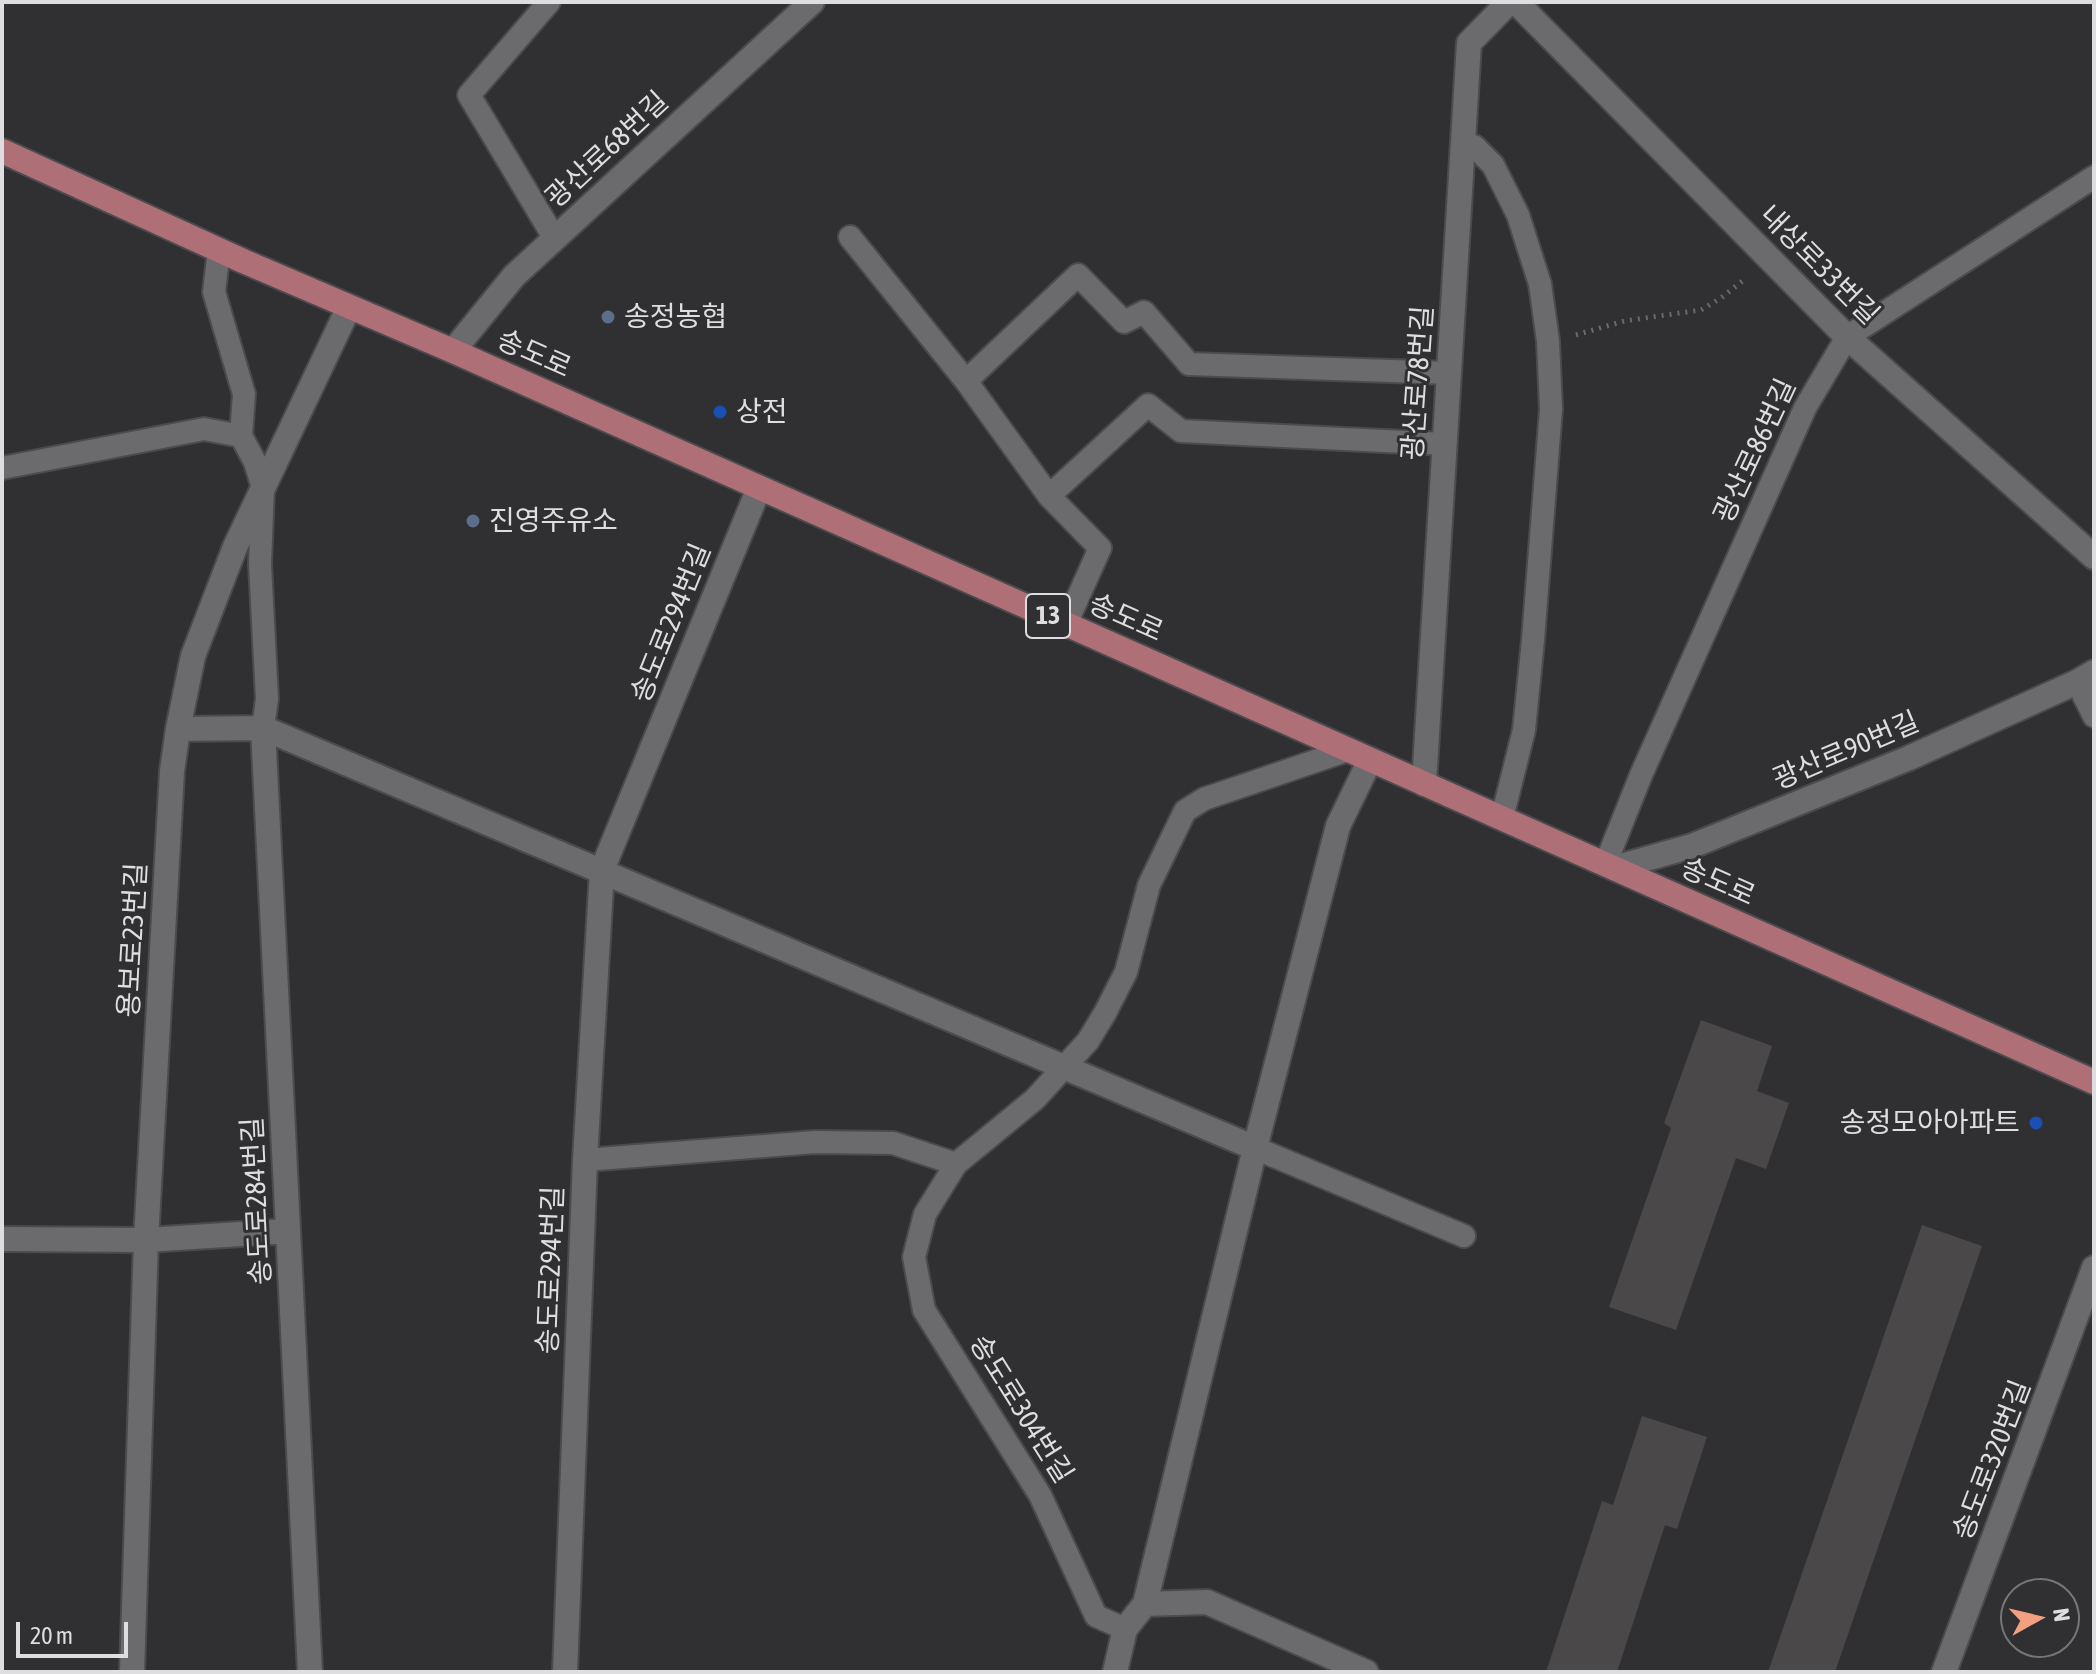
<!DOCTYPE html>
<meta charset="utf-8">
<style>
body{margin:0}
#map{position:relative;width:2096px;height:1674px;overflow:hidden;background:#303033;font-family:"Asap Condensed",sans-serif}
canvas{display:block}
.frame{position:absolute;inset:0;border:4px solid #dedee0;pointer-events:none}
.north{position:absolute;left:2000px;top:1578px;width:80px;height:80px;box-sizing:border-box;background:#303033;border:2px solid #767678;border-radius:50%;rotate:82deg;font-size:22px;font-weight:700;line-height:32px;text-align:center;color:#dedee0}
.north::after{content:'';display:block;margin:auto;width:28px;height:36px;background:#f2a080;clip-path:polygon(50% 0,100% 100%,50% 72%,0 100%)}
.scale{position:absolute;left:16px;top:1622px;width:112px;height:36px;box-sizing:border-box;border:4px solid #dedee0;border-top:0;padding-left:10px;font-size:24px;line-height:28px;white-space:nowrap;color:#dedee0;-webkit-text-stroke:6px #303033;paint-order:stroke}
</style>
<div id="map">
<canvas width="2096" height="1674"></canvas>
<div class="frame"></div>
<div class="north">N</div>
<div class="scale">20 m</div>
</div>
<script>
const ctx = document.querySelector('canvas').getContext('2d');
ctx.lineJoin = 'round';
function fillPath(path, color) {
  ctx.fillStyle = color;
  ctx.fill(path, 'evenodd');
}
function shape(rows) {
  const path = new Path2D();
  for (const r of rows) {
    path.moveTo(r[0], r[1]);
    for (let i = 2; i < r.length; i += 2) path.lineTo(r[i], r[i + 1]);
  }
  return path;
}
function strokePath(path, color, width, dash) {
  ctx.strokeStyle = color;
  ctx.lineWidth = width;
  ctx.lineCap = dash ? 'butt' : 'round';
  ctx.setLineDash(dash || []);
  ctx.stroke(path);
}
function write(font, color, halo, rows, align = 'center') {
  ctx.font = font + ' "Asap Condensed","Noto Sans KR",sans-serif';
  ctx.lineWidth = 6;
  ctx.setLineDash([]);
  ctx.textBaseline = 'middle';
  ctx.strokeStyle = halo;
  ctx.fillStyle = color;
  for (const [text, x, y, turn = 0] of rows) {
    ctx.save();
    ctx.translate(x, y);
    ctx.rotate((+turn || 0) * Math.PI / 180);
    ctx.textAlign = isNaN(turn) ? turn : align;
    if (halo) ctx.strokeText(text, 0, 0);
    ctx.fillText(text, 0, 0);
    ctx.restore();
  }
}
fillPath(shape([
 [1701,1020,1772,1046,1757,1091,1789,1103,1766,1169,1736,1158,1676,1330,1609,1307,1671,1128,1664,1123],
 [1922,1225,1982,1246,1835,1672,1768,1672],
 [1642,1416,1707,1437,1677,1529,1665,1525,1617,1672,1546,1672,1602,1501,1613,1505]
]), '#4b4849');
const service = shape([
 [549,2,469,95,555,239],
 [1463,143,1474,146,1493,165,1518,215,1540,284,1548,341,1551,409,1533,640,1524,730,1502,818],
 [850,237,966,381,1049,496,1100,548,1066,624],
 [219,250,214,292,244,394,241,436],
 [966,381,1078,275,1124,322,1144,312,1189,364,1449,373],
 [2,468,204,429,241,436,255,462,263,488,260,564,267,699,263,728],
 [1049,496,1148,405,1181,431,1445,444],
 [2077,682,2094,716],
 [1605,865,1641,775,1805,408,1847,337,2094,177],
 [1255,1148,1464,1236],
 [585,1160,815,1142,893,1143,956,1164],
 [1125,1629,1096,1616,1040,1495,924,1310,914,1257,925,1214,956,1164,1035,1099,1088,1041,1105,1013,1126,972,1149,885,1185,811,1204,799,1348,750]
]);
const minor = shape([
 [1516,2,1847,337,2094,557],
 [453,351,514,276,812,2],
 [263,728,310,1672],
 [178,729,193,656,235,547,349,307],
 [1424,784,1469,43,1509,2],
 [1614,868,1692,846,1909,758,2077,682,2094,672],
 [2,1239,146,1240,288,1231],
 [1145,1604,1255,1148,1338,826,1370,760],
 [132,1672,146,1240,172,771,178,729,263,728,1255,1148],
 [565,1672,585,1160,602,870,759,488],
 [1115,1672,1125,1629,1145,1604,1207,1602,1366,1672],
 [1944,1672,2094,1268]
]);
const primary = shape([
 [2,151,243,261,453,351,2094,1082]
]);
strokePath(service, '#4b4b4e', 26);
strokePath(minor, '#4b4b4e', 28);
strokePath(primary, '#4b4b4e', 28);
strokePath(shape([
 [1576,335,1624,321,1701,310,1721,298,1745,279]
]), '#69696c', 5, [2, 6]);
strokePath(service, '#6b6b6e', 22);
strokePath(minor, '#6b6b6e', 24);
strokePath(primary, '#ae6f77', 24);
for (const [x, y, r, color] of [
 [608,317,8,"#5c6f8a"],
 [720,412,8,"#1a4fb4"],
 [473,521,8,"#5c6f8a"],
 [2036,1123,8,"#1a4fb4"]
]) {
  const dot = new Path2D();
  dot.arc(x, y, r, 0, 2 * Math.PI);
  ctx.fillStyle = color;
  ctx.fill(dot);
  strokePath(dot, '#303033', 3);
}
for (const [x, y, w] of [
 [1048,616,44]
]) {
  const box = new Path2D();
  box.roundRect(x - w / 2, y - 22, w, 44, 6);
  ctx.fillStyle = '#303033';
  ctx.fill(box);
  strokePath(box, '#dedee0', 2);
}
write('bold 26px', '#dedee0', null, [
 ["13",1048,616]
]);
write('28px', '#dedee0', '#303033', [
 ["광산로68번길",607,150,-43],
 ["내상로33번길",1819,265,45],
 ["송도로",534,354,24],
 ["광산로78번길",1418,383,-86],
 ["광산로86번길",1755,451,-65],
 ["송도로",1126,618,24],
 ["송도로294번길",671,623,-68],
 ["광산로90번길",1846,751,-23],
 ["송도로",1718,882,24],
 ["용보로23번길",133,940,-87],
 ["송도로284번길",257,1201,-93],
 ["송도로294번길",551,1270,-88],
 ["송도로304번길",1021,1409,58],
 ["송도로320번길",1992,1460,-69]
]);
write('28px', '#dedee0', '#303033', [
 ["송정농협",624,317],
 ["상전",736,412],
 ["진영주유소",489,521],
 ["송정모아아파트",2020,1123,"right"]
], 'left');
</script>
